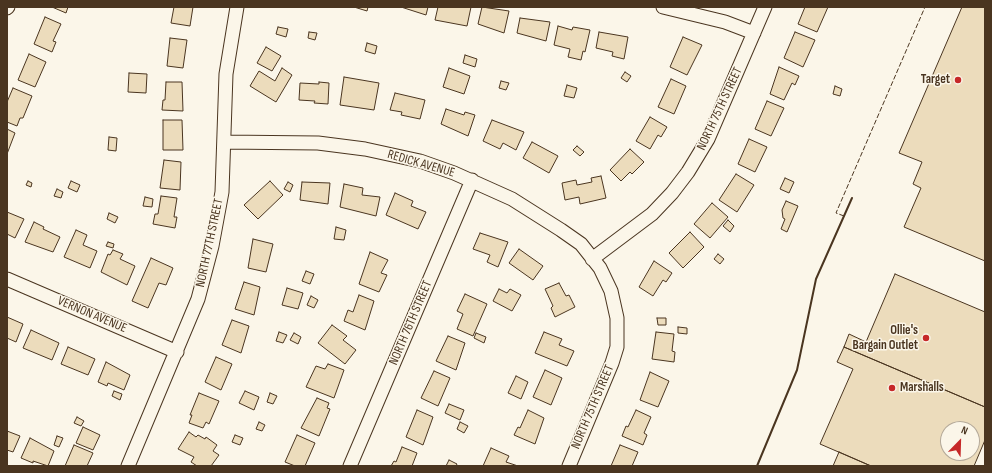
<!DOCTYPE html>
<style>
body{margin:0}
#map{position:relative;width:992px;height:473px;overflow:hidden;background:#fbf6e9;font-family:"Sofia Sans Condensed",sans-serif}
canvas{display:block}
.frame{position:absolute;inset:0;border:8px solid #4a3520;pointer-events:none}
.north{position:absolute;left:940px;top:421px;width:40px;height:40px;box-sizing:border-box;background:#fbf6e9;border:1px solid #b4a999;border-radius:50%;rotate:23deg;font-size:11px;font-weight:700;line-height:16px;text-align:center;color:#4a3520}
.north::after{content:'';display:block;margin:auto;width:14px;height:18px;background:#c62828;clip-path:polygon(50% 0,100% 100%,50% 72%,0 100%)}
</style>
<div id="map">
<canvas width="992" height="473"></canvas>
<div class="frame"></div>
<div class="north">N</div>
</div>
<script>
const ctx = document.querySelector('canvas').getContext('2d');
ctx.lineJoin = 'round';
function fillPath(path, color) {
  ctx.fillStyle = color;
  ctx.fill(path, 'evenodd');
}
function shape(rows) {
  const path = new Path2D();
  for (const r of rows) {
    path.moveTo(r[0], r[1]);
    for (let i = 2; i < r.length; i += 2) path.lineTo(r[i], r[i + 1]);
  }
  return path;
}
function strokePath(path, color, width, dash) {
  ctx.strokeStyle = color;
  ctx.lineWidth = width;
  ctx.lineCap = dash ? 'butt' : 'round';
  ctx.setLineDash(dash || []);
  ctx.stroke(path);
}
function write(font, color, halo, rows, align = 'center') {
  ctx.font = font + ' "Sofia Sans Condensed",sans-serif';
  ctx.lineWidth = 3;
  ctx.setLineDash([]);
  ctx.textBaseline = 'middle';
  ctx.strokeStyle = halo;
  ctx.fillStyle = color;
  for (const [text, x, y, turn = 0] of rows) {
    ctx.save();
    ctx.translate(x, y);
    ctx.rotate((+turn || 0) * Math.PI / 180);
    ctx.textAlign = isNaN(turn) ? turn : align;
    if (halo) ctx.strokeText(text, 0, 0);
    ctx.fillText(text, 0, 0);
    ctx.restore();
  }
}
const building = shape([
 [52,7,68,7,66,13,52,7],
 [174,7,193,7,190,26,171,23,174,7],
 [354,7,368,7,367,11,354,7],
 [401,7,428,7,426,15,401,7],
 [438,7,471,7,467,26,435,20,438,7],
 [482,7,509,11,504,33,478,24,482,7],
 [805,7,828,7,817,32,798,24,805,7],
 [962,7,985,7,985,261,904,227,921,188,913,184,922,162,899,153,962,7],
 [45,17,61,24,53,41,56,42,52,52,34,44,45,17],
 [520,18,550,22,546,41,517,33,520,18],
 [558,26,572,30,573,27,590,30,585,52,583,51,581,60,568,57,570,49,554,45,558,26],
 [278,27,288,29,286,37,276,34,278,27],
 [309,32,317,33,315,40,308,38,309,32],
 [599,32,628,37,624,59,612,56,613,52,596,48,599,32],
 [795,32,815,40,803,67,784,58,795,32],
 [683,37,702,45,687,75,670,67,683,37],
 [170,38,187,40,183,68,167,66,170,38],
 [367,43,377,46,375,54,365,51,367,43],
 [266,47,281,56,272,71,257,63,266,47],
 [29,54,46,62,35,87,18,80,29,54],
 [465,55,477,59,475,67,463,63,465,55],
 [779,67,799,76,795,85,792,83,784,100,770,94,779,67],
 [282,68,292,75,276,102,250,86,259,71,275,81,282,68],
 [449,68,470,76,464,94,443,87,449,68],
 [625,72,631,76,627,82,621,78,625,72],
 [129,73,147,74,146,93,128,92,129,73],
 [344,77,379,83,374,110,340,105,344,77],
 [671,79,686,86,674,114,658,107,671,79],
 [501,81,509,83,506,90,499,88,501,81],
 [166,82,182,82,183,111,162,110,163,100,165,100,166,82],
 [319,82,329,83,328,104,314,103,315,101,299,100,300,83,319,84,319,82],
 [567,85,577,88,574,98,564,96,567,85],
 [835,86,842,89,840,96,833,94,835,86],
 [13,88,32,96,23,118,20,118,17,126,7,122,7,102,13,88],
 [395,93,425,100,420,119,401,115,402,112,390,110,395,93],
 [767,101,784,108,771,136,755,129,767,101],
 [446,109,464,115,465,112,475,115,468,136,441,124,446,109],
 [650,117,667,127,661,137,658,135,650,149,636,141,650,117],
 [163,120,182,120,183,150,163,150,163,120],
 [492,120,524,132,516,150,503,143,500,149,483,141,492,120],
 [7,129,15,133,7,154,7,129],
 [109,137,117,138,116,151,108,150,109,137],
 [749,139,767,147,755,172,738,164,749,139],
 [532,142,558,156,549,173,523,158,532,142],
 [577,146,584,152,580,156,573,150,577,146],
 [630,149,644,162,632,174,630,172,621,181,610,170,630,149],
 [164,160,181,162,180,190,160,188,164,160],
 [736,174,754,185,737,212,719,200,736,174],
 [601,176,606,198,580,204,579,197,565,200,562,183,576,180,577,185,592,182,591,178,601,176],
 [785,178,794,182,789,193,780,189,785,178],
 [28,181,32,183,31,187,26,185,28,181],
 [71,181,80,185,77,192,68,188,71,181],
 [270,181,283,195,258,219,244,205,270,181],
 [288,182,293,185,290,192,284,189,288,182],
 [302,182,330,183,328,204,300,200,302,182],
 [344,184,363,188,362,195,380,197,376,216,340,207,344,184],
 [57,189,63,192,61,198,54,196,57,189],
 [395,193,413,201,411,206,426,212,418,229,386,215,395,193],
 [161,196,177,198,174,217,177,217,175,228,153,224,155,214,158,214,161,196],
 [145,197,153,199,152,207,143,206,145,197],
 [786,201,798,206,787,232,781,229,785,219,783,218,782,210,786,201],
 [712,203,728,217,710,238,694,224,712,203],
 [7,212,24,219,15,238,7,234,7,212],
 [109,213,118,217,115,223,107,219,109,213],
 [728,220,734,226,730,232,723,226,728,220],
 [34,222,44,227,43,229,60,237,53,252,25,242,34,222],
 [336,227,346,230,344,240,334,239,336,227],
 [76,230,87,235,83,245,97,251,90,268,64,257,76,230],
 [690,232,704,247,683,268,669,253,690,232],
 [480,233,508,242,498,267,487,262,490,255,473,249,480,233],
 [253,239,273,244,266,272,248,268,253,239],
 [108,242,114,244,113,248,106,246,108,242],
 [519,249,543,266,533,280,509,263,519,249],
 [113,250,123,254,120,259,135,266,127,285,101,272,108,254,110,255,113,250],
 [370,252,388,260,381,273,387,275,379,292,359,284,370,252],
 [718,254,724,259,720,264,714,259,718,254],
 [151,258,173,268,166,285,159,283,148,308,132,301,151,258],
 [654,261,672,273,666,282,663,280,653,296,639,287,654,261],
 [306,271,314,274,310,284,302,281,306,271],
 [895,274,985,312,985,407,844,347,849,334,866,342,895,274],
 [244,282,260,287,254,315,235,309,244,282],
 [559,283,566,296,569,295,575,307,555,317,551,308,553,306,545,289,559,283],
 [287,288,303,293,298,309,282,305,287,288],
 [499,289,507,293,510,289,521,295,512,311,493,301,499,289],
 [465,294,487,304,473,336,457,329,463,314,457,311,465,294],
 [359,295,374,301,365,330,344,321,348,310,353,312,359,295],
 [311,296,318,300,314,308,307,305,311,296],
 [7,317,23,324,16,342,7,338,7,317],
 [657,318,666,318,666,325,658,325,657,318],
 [232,320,249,326,241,353,222,345,232,320],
 [332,325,347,336,343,340,356,350,345,364,318,343,332,325],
 [678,327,687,328,687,334,678,333,678,327],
 [31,330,59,343,52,360,23,348,31,330],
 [279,332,287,335,283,343,276,341,279,332],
 [544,332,562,339,559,345,574,351,567,366,535,353,544,332],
 [656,332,674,334,672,351,675,352,674,362,652,359,656,332],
 [294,333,301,337,298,344,290,340,294,333],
 [476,333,486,337,484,343,474,338,476,333],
 [448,336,465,343,456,370,436,361,448,336],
 [68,347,95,359,88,375,61,364,68,347],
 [844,347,985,407,985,440,974,466,871,466,820,444,853,369,837,362,844,347],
 [948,429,972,429,972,453,948,453,948,429],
 [216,357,232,364,221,390,205,382,216,357],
 [106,362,130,375,124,390,108,383,107,386,98,382,106,362],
 [328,364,344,370,334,398,306,387,316,366,325,369,328,364],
 [545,370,562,378,551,405,533,397,545,370],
 [434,371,450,378,438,406,421,398,434,371],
 [650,372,669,381,658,407,640,400,650,372],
 [516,376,528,382,521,399,508,393,516,376],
 [114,391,122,394,120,400,112,396,114,391],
 [245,391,259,397,254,410,239,403,245,391],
 [199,393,219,401,209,424,206,422,203,428,189,423,192,415,190,415,199,393],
 [270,393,277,396,273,404,267,402,270,393],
 [317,398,329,403,327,408,330,409,319,436,301,428,317,398],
 [449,404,464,410,460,420,445,413,449,404],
 [417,410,433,417,423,445,406,437,417,410],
 [528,410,544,418,535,444,514,435,518,427,520,428,528,410],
 [636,410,651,417,644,433,647,435,643,445,622,436,626,426,628,427,636,410],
 [77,417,84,421,81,426,74,423,77,417],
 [259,422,265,425,262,431,256,429,259,422],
 [460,422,468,426,464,433,457,429,460,422],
 [83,427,100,435,93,450,76,443,83,427],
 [7,431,20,436,13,452,7,450,7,431],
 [189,432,196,437,198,435,205,439,206,437,217,445,213,451,219,455,211,466,197,466,191,462,194,457,178,449,189,432],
 [235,435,243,438,240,445,232,442,235,435],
 [297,435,315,443,305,466,295,466,285,462,297,435],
 [57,436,63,438,59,447,54,445,57,436],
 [30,438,54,451,48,466,33,461,33,463,21,458,30,438],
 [74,445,93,453,87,466,65,466,74,445],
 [620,445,638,452,632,466,611,466,620,445],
 [402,447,417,453,412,466,391,466,394,461,396,462,402,447],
 [491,448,509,456,506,462,518,466,483,466,491,448],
 [839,452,871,466,833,466,839,452],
 [449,460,457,464,456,466,446,466,449,460]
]);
fillPath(building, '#ecdcbc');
strokePath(building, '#4a3520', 1);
const minor = shape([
 [663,7,725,22,754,33],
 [7,8,8,7],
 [224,142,318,143,365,149,420,161,454,173,512,199,561,230,581,244,600,268,611,291,617,318,617,347,612,363,569,466],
 [592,259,652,214,672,193,688,172,708,139,765,7],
 [7,279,177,352],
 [128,466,198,299,212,246,222,192,226,74,237,7],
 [350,466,472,180]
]);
strokePath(minor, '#4a3520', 15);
strokePath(minor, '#fbf6e9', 13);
strokePath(shape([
 [844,216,836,213,925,7]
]), '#4a3520', 1, [5, 2]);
strokePath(shape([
 [757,466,797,370,816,279,852,198]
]), '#4a3520', 2);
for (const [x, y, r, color] of [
 [958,80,4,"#c62828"],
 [926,338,4,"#c62828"],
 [892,388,4,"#c62828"]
]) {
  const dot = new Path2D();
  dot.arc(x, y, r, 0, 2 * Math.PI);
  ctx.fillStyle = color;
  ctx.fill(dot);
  strokePath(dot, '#fbf6e9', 1.5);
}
write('bold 13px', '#4a3520', '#fbf6e9', [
 ["Target",950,80],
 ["Ollie's",918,331],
 ["Bargain Outlet",918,346],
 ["Marshalls",900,388,"left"]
], 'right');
write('13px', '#4a3520', '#fbf6e9', [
 ["NORTH 75TH STREET",720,109,-65],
 ["REDICK AVENUE",421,164,16],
 ["NORTH 77TH STREET",210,243,-78],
 ["VERNON AVENUE",92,315,23],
 ["NORTH 76TH STREET",411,323,-67],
 ["NORTH 75TH STREET",593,407,-67]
]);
</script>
